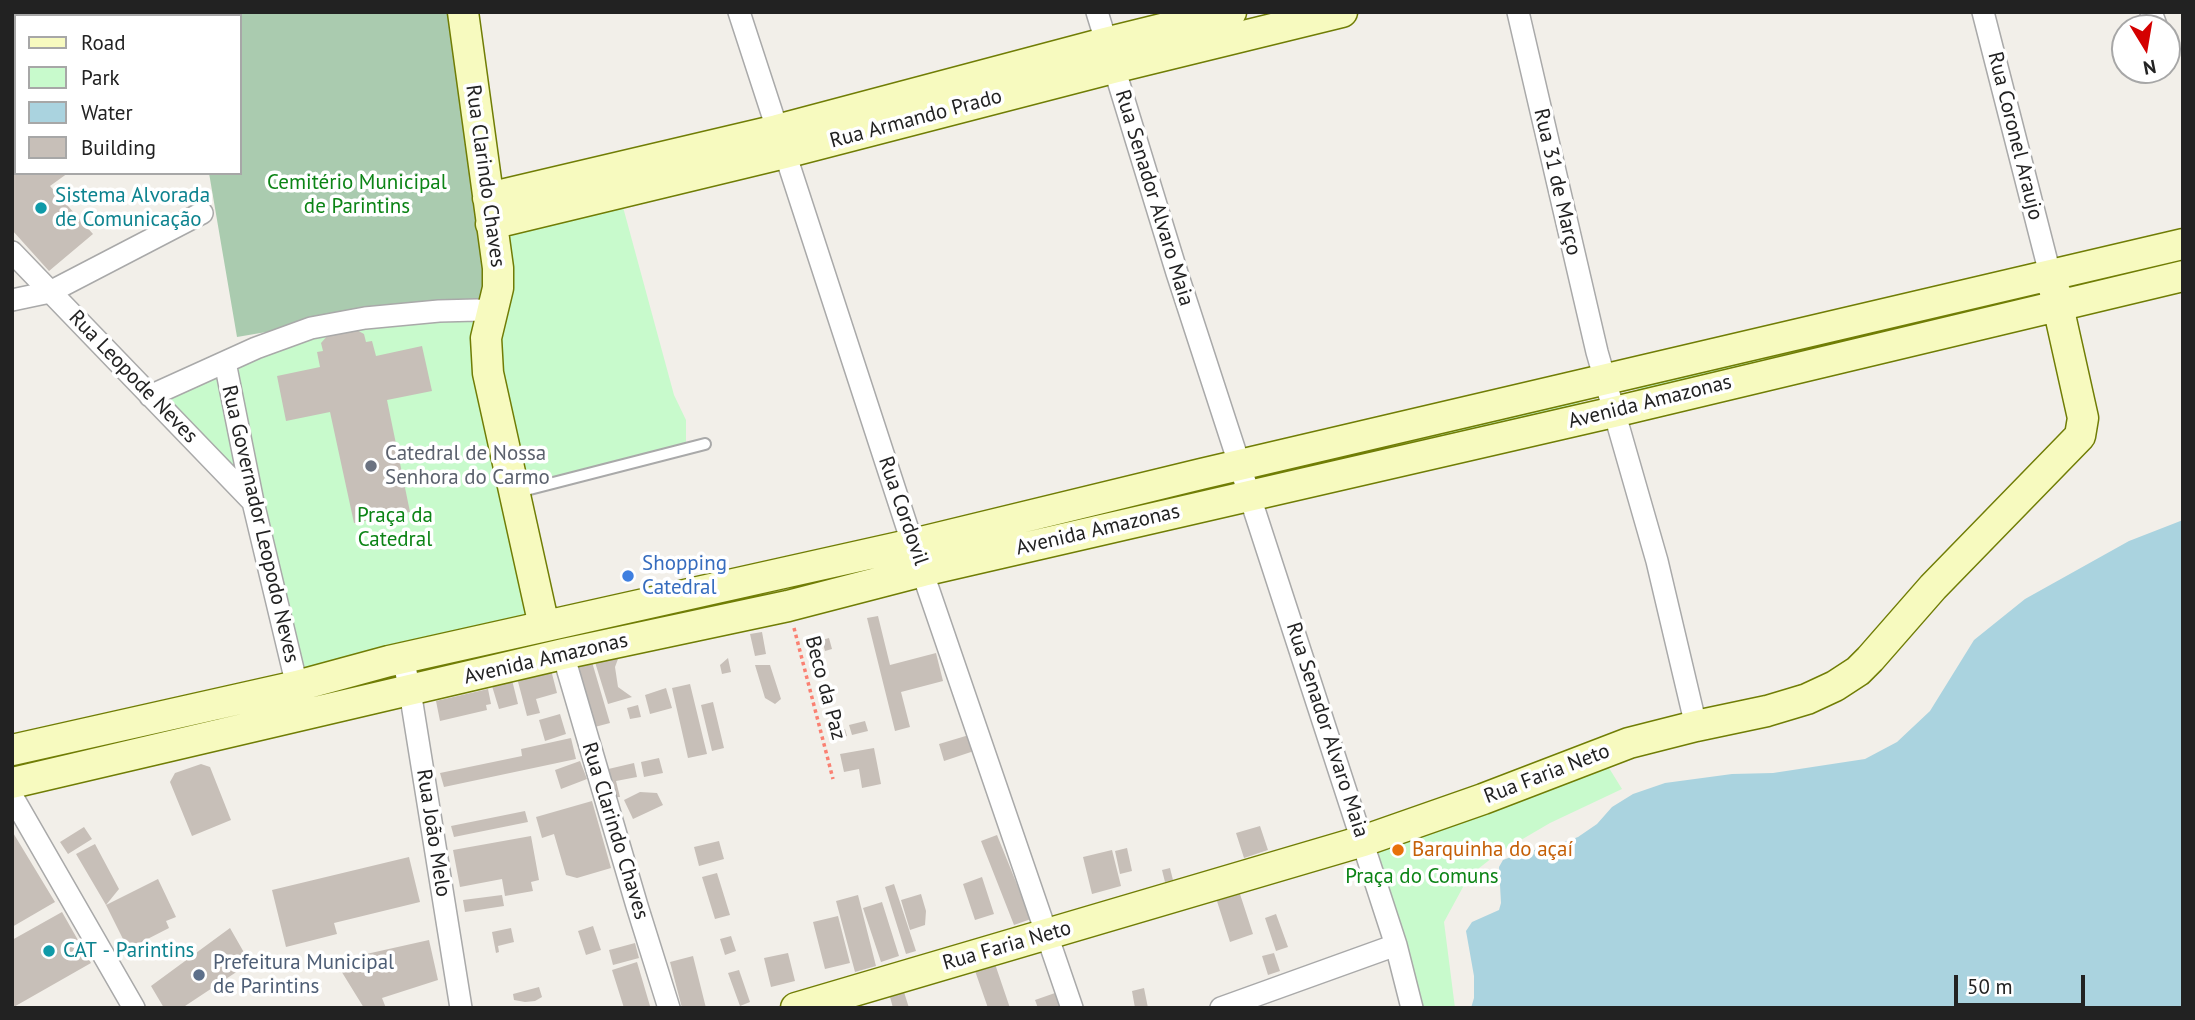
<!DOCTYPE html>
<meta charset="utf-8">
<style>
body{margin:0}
#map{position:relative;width:2195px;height:1020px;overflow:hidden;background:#f2efe9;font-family:"PT Sans",sans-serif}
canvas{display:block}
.frame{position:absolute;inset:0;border:14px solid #222;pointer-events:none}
.legend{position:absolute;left:14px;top:14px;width:228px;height:161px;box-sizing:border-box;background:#fff;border:2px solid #a7a7a7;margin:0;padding:9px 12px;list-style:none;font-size:21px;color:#222}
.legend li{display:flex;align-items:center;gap:14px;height:35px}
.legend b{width:35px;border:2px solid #a7a7a7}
.north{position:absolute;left:2111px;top:14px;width:70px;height:70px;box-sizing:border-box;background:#fff;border:2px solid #a7a7a7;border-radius:50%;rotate:169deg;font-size:19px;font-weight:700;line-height:28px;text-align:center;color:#222}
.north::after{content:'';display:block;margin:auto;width:24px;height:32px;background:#d40000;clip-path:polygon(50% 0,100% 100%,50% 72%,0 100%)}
.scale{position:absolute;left:1954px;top:975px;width:131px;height:32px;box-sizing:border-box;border:4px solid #222;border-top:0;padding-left:9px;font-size:21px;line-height:24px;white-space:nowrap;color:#222;-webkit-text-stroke:5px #fff;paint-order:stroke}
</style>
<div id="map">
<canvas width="2195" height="1020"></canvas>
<div class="frame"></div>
<ul class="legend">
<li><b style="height:9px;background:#f7fabf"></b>Road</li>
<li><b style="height:19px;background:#c8facc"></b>Park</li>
<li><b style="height:19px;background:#aad3df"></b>Water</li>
<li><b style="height:19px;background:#c7bfb8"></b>Building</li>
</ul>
<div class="north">N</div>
<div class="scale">50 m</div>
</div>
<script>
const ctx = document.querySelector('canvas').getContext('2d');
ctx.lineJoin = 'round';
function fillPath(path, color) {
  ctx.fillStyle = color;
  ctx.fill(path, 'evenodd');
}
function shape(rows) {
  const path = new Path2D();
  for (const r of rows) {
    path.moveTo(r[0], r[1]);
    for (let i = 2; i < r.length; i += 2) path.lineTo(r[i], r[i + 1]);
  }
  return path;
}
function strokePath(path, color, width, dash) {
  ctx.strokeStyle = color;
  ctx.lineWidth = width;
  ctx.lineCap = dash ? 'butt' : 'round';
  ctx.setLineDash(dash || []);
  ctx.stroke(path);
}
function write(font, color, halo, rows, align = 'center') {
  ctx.font = font + ' "PT Sans",sans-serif';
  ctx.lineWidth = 7;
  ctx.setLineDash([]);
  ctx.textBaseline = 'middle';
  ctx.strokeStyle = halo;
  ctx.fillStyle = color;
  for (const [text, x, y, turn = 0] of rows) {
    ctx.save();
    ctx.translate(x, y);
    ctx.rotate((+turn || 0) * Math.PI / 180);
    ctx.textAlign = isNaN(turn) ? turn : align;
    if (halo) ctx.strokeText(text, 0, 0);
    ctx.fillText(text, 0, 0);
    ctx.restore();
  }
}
fillPath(shape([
 [181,12,451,12,491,300,313,324,237,337,209,173,240,173,240,16,182,16]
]), '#aacbaf');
fillPath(shape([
 [620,196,674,395,686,420,686,449,518,491,548,626,297,684,257,500,153,397,284,337,493,314,493,228],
 [2031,287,2034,302,1639,396,1636,379],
 [1577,393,1582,411,1269,483,1266,466],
 [1601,755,1622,789,1550,823,1497,854,1469,876,1444,922,1455,1008,1410,1008,1373,853]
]), '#c8facc');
fillPath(shape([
 [2183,520,2183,1008,1471,1008,1474,998,1474,976,1466,931,1472,922,1499,910,1501,903,1499,867,1503,860,1524,852,1554,846,1578,837,1597,824,1612,807,1633,794,1665,783,1732,774,1773,773,1865,759,1897,742,1930,711,1974,640,2025,599,2129,541]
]), '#aad3df');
fillPath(shape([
 [12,138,16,142,16,173,68,173,50,186,93,234,49,271,12,230],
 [355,329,364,334,366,342,372,341,376,356,422,346,432,391,387,400,410,512,354,523,330,412,286,421,277,376,320,367,317,352,323,351,321,343,329,334],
 [878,616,890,665,936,653,943,681,901,692,910,727,895,731,867,618],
 [762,632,766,654,755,656,750,634],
 [829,638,832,649,825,651,822,640],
 [621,651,615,667,618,687,632,697,608,704,594,659],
 [728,658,731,672,722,674,720,665],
 [592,662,610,723,591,728,573,668],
 [755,665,770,665,781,699,775,704,765,698],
 [550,666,557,693,536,699,540,713,527,716,516,674],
 [512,680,518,704,499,709,492,686],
 [690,684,707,754,688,758,672,688],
 [666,688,672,708,650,714,645,695],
 [488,689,491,704,486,705,487,710,440,721,436,701],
 [713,702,724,748,712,751,701,705],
 [638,705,641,717,630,719,627,708],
 [560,714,566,734,545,741,539,720],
 [865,721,868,731,852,735,849,725],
 [845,729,847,736,829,740,828,733],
 [969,735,974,751,944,761,939,744],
 [571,738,576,759,444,787,440,773,522,756,521,749],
 [874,748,881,784,862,788,859,769,844,772,840,754],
 [659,758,663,773,644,777,641,762],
 [580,761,587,779,561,789,555,770],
 [634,763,637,777,616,781,620,797,611,797,604,770],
 [201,764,210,767,231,820,192,836,170,782,175,773],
 [640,792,657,793,663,805,633,819,624,800],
 [592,801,611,868,577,878,566,875,554,834,542,838,536,817],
 [525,811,528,822,454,837,451,826],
 [1260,826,1268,850,1244,858,1236,833],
 [84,827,92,839,68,854,60,842],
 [12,831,55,902,12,927],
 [997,835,1031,919,1014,925,981,841],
 [531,836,539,880,531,882,533,891,505,896,502,879,460,887,453,850],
 [719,841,724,859,699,866,694,847],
 [95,844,119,889,106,905,158,879,176,917,166,921,169,928,128,949,106,905,76,854],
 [1127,848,1132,871,1120,874,1115,851],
 [1112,850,1121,886,1092,894,1083,857],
 [409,857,420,902,334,923,337,934,286,947,272,890],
 [1170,868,1173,880,1165,882,1162,870],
 [717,873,730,915,715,919,702,877],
 [982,877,994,914,975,920,963,884],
 [894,884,916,951,906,954,885,887],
 [1239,891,1253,934,1230,942,1216,898],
 [921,894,926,911,925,925,910,930,901,900],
 [502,895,504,906,465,912,463,900],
 [858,895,876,966,855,972,836,901],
 [882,902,899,956,881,962,863,908],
 [62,912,91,963,12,1008,12,940],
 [1276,914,1288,947,1276,951,1265,918],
 [838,916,850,963,825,969,813,922],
 [593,926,601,950,586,955,578,931],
 [230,928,250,963,182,1008,164,1008,151,986],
 [511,928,514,942,498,946,499,952,496,953,492,932],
 [731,936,736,951,725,955,720,939],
 [429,940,438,980,382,998,386,1008,364,1008,335,961],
 [635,943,639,958,613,965,609,950],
 [788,953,795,981,771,987,764,958],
 [1274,953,1280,971,1268,975,1262,956],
 [693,956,706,1008,682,1008,670,962],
 [994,961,1010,1008,988,1008,974,968],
 [637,962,650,1006,624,1008,612,970],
 [739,970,750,1002,740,1006,728,973],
 [539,987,542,997,535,1001,525,1002,514,1000,513,994],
 [1144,988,1148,1008,1135,1008,1132,991],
 [904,992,909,1008,893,1008,890,997],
 [1055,993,1061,1008,1038,1008,1035,1000]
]), '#c7bfb8');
const lane = shape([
 [518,492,705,444]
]);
const street = shape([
 [739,12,908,530,1072,1008],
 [1097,12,1177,273,1396,945,1412,1008],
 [1518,12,1597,352,1657,561,1696,726],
 [1983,12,2050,274],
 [2151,12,2157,28],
 [12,252,253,502],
 [12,300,50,292,202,213],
 [225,362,253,502,297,686],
 [150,396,256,348,311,328,365,318,439,311,477,310,492,314],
 [563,654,637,906,669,1008],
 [403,658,410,691,461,1008],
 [12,796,134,1008],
 [1221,1008,1396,945]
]);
const secondary = shape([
 [463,12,498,268,498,288,486,338,488,373,544,626],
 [488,198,777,130,1105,43,1231,12],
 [491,224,785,153,1113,68,1342,12],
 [12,750,297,686,389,661,913,544,1201,474,2183,244],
 [12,783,563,654,788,606,923,571,1614,412,2183,276],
 [796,1008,1363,841,1483,799,1629,743,1696,726,1767,711,1807,699,1835,686,1858,671,1870,659,1933,587,2080,436,2083,418,2054,288]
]);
strokePath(lane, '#a9a9a9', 14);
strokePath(street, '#a9a9a9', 24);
strokePath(secondary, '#707d05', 33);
strokePath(shape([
 [794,628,833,779]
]), '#fa8072', 3.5, [3.5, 3.5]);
strokePath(lane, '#fff', 10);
strokePath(street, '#fff', 21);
strokePath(secondary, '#f7fabf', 30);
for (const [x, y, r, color] of [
 [41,208,7,"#0f9aa8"],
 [371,466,7,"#6b7280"],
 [628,576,7,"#3f7fe0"],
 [1398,850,7,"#e8710a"],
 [49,951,7,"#0f9aa8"],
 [199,975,7,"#5c6f8a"]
]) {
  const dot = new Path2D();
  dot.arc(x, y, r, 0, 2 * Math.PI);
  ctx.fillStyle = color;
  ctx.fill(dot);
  strokePath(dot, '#fff', 2.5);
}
write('21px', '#222', '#fff', [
 ["Rua Armando Prado",916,119,-15],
 ["Rua Coronel Araujo",2015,136,76],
 ["Rua Clarindo Chaves",485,176,82],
 ["Rua 31 de Março",1557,182,77],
 ["Rua Senador Alvaro Maia",1154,198,73],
 ["Rua Leopode Neves",133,377,46],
 ["Avenida Amazonas",1650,402,-14],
 ["Rua Cordovil",903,511,71],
 ["Rua Governador Leopodo Neves",260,524,77],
 ["Avenida Amazonas",1098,530,-13],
 ["Avenida Amazonas",546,659,-13],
 ["Beco da Paz",825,688,75],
 ["Rua Senador Alvaro Maia",1327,730,72],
 ["Rua Faria Neto",1547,774,-21],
 ["Rua Clarindo Chaves",615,831,73],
 ["Rua João Melo",433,833,81],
 ["Rua Faria Neto",1007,946,-16]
]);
write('21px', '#0c8416', '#fff', [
 ["Cemitério Municipal",357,183],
 ["de Parintins",357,207],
 ["Praça da",395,516],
 ["Catedral",395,540],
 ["Praça do Comuns",1422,877]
]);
write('21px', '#0d838f', '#fff', [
 ["Sistema Alvorada",55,196],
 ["de Comunicação",55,220],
 ["CAT - Parintins",63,951]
], 'left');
write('21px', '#5b616d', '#fff', [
 ["Catedral de Nossa",385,454],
 ["Senhora do Carmo",385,478]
], 'left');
write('21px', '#366cbe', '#fff', [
 ["Shopping",642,564],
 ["Catedral",642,588]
], 'left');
write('21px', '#c56008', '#fff', [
 ["Barquinha do açaí",1412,850]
], 'left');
write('21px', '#4e5e75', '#fff', [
 ["Prefeitura Municipal",213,963],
 ["de Parintins",213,987]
], 'left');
</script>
